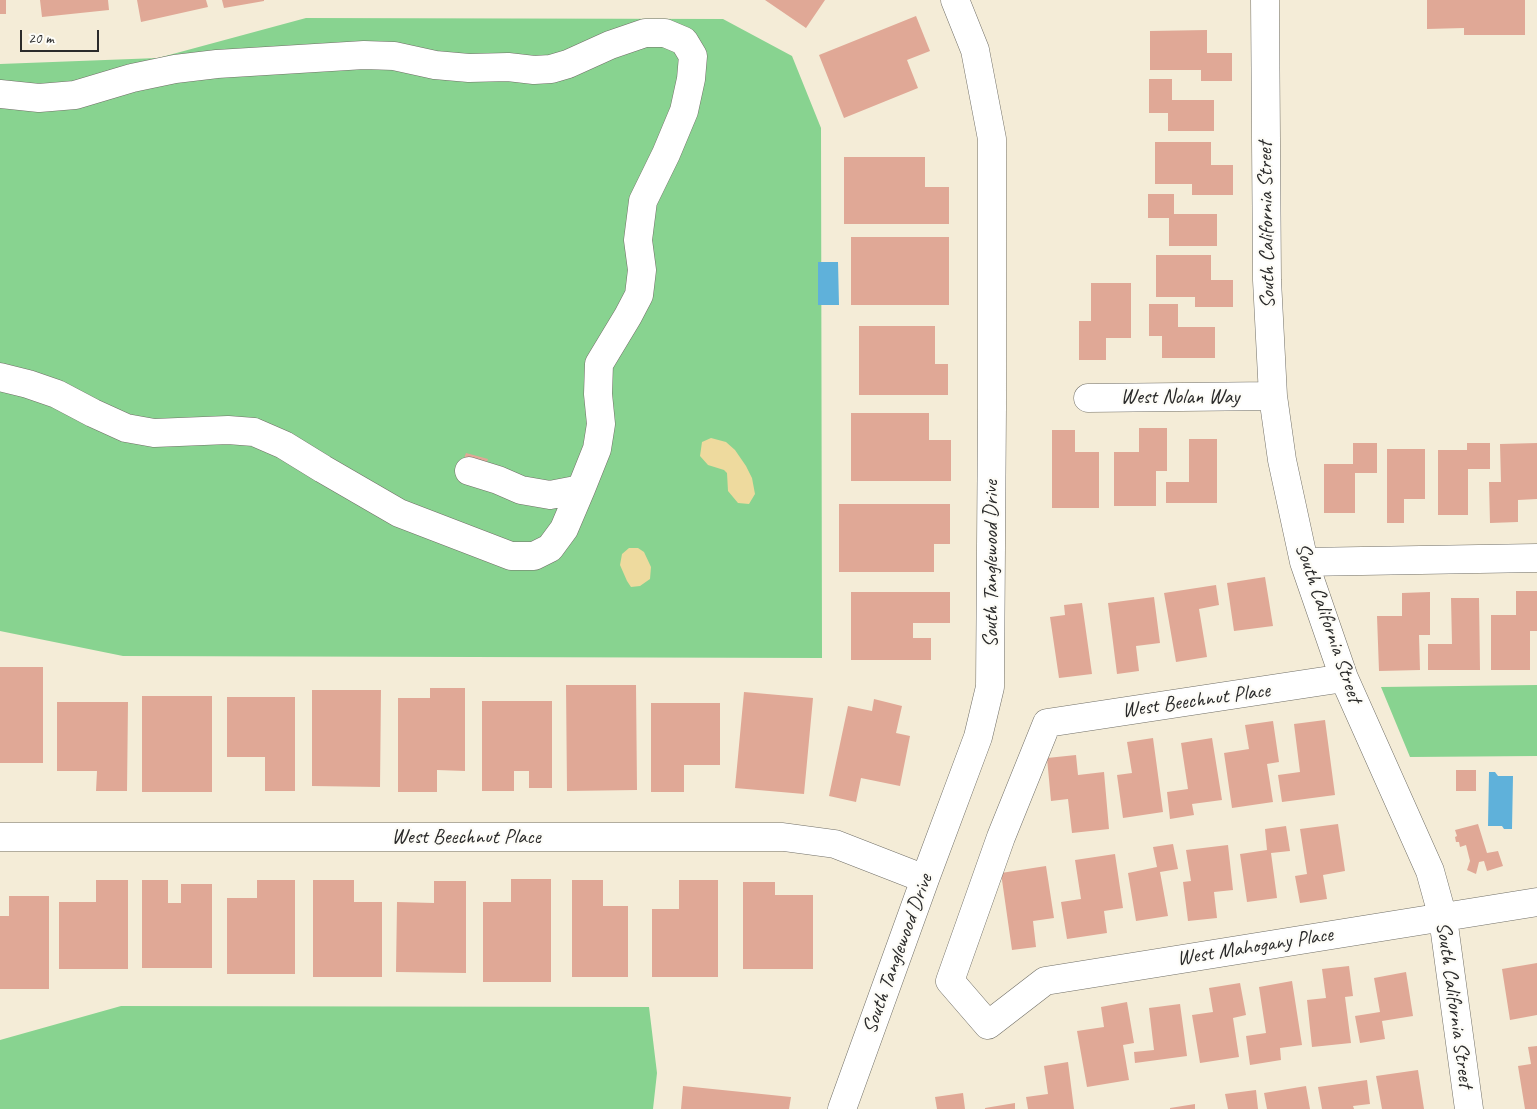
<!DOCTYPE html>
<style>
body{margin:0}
#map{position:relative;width:1537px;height:1109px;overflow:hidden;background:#f4ecd7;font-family:Caveat,sans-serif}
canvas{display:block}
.scale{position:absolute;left:20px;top:30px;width:79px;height:22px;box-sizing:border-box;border:2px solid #2b2b2b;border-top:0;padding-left:6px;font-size:15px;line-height:18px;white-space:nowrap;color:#2b2b2b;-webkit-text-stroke:4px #fdfcf7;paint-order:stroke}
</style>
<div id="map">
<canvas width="1537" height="1109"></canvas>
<div class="scale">20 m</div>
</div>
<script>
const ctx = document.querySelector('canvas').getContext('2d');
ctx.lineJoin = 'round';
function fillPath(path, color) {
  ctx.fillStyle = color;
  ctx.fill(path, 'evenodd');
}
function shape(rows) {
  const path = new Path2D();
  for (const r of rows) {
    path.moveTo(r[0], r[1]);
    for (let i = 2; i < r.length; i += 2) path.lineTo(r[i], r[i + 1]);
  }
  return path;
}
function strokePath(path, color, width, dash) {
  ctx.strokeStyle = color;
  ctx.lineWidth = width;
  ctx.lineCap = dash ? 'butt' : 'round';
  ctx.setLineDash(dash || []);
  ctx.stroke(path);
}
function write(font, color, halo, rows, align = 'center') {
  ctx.font = font + ' Caveat,sans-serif';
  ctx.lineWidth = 4.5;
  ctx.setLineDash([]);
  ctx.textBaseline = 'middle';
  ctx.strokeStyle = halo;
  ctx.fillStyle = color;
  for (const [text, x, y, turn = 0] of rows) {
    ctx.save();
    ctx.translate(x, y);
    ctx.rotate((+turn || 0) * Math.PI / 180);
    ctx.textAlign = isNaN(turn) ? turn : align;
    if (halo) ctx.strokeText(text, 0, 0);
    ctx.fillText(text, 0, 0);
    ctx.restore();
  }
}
fillPath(shape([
 [306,18,723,19,792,56,821,128,822,658,123,656,0,631,0,64,158,58],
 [1537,685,1537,756,1410,757,1381,687],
 [121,1006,649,1007,657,1073,653,1109,0,1109,0,1040]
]), '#88d390');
fillPath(shape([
 [711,438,726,442,735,450,746,466,752,478,755,494,749,504,738,503,728,491,727,473,724,470,708,465,700,456,702,442],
 [629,548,638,548,644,552,651,567,650,579,640,586,631,587,627,581,620,565,622,554]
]), '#eeda9e');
fillPath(shape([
 [818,262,838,262,839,305,818,305],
 [1489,772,1495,772,1498,776,1513,776,1512,829,1504,829,1502,826,1488,826]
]), '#5fb1da');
fillPath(shape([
 [0,0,6,0,6,14,0,14],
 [40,0,108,0,109,10,42,17],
 [137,0,206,0,208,7,141,22],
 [222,0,264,0,264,1,224,8],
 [765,0,825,0,806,28],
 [1427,0,1525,0,1525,35,1464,35,1464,28,1427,29],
 [916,16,930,51,907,60,918,88,844,118,819,55],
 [1207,30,1207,53,1232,53,1232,81,1201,81,1201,70,1150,70,1150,31],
 [1149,79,1172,79,1172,100,1214,100,1214,131,1168,131,1168,113,1149,113],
 [1155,142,1211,142,1211,165,1233,165,1233,195,1192,195,1192,184,1155,184],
 [844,157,925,157,925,187,949,187,949,224,844,224],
 [1148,194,1174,194,1174,214,1217,214,1217,246,1169,246,1169,218,1148,218],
 [851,237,949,237,949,305,851,305],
 [1156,255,1211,255,1211,280,1233,280,1233,307,1195,307,1195,297,1156,297],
 [1091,283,1131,283,1131,338,1106,338,1106,360,1079,360,1079,321,1091,321],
 [1149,304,1178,304,1178,327,1215,327,1215,358,1162,358,1162,336,1149,336],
 [859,326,935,326,935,364,948,364,948,395,859,395],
 [851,413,929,413,929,440,951,440,951,481,851,481],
 [1139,428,1167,428,1167,471,1156,471,1156,506,1114,506,1114,452,1139,452],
 [1052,430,1075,430,1075,452,1099,452,1099,508,1052,508],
 [1189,439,1217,439,1217,503,1166,503,1166,482,1189,482],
 [1353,443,1377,443,1377,473,1355,473,1355,513,1324,513,1324,464,1353,464],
 [1467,443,1490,443,1490,469,1468,469,1468,515,1438,515,1438,450,1467,450],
 [1537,443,1537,499,1518,500,1518,522,1490,523,1489,482,1501,482,1500,444],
 [1387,449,1425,449,1425,499,1404,499,1404,523,1387,523],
 [466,453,488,459,484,471,462,464],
 [839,504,950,504,950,544,934,544,934,572,839,572],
 [1265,577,1273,626,1234,631,1227,583],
 [1216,585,1219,605,1199,609,1207,657,1176,662,1164,593],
 [1516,591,1537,591,1537,631,1530,631,1530,670,1491,670,1491,615,1516,615],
 [851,592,950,592,950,623,913,623,913,638,931,638,931,660,851,660],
 [1430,592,1430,635,1419,635,1420,670,1379,671,1377,616,1402,616,1402,593],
 [1154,597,1160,643,1136,646,1139,671,1117,674,1108,603],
 [1451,598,1479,598,1480,670,1428,670,1428,644,1452,644],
 [1082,603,1092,674,1059,678,1050,617,1065,615,1064,605],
 [0,667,43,667,43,763,0,763],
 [566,685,636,685,637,790,567,791],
 [430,688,465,688,465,771,437,770,437,792,398,792,398,698,430,698],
 [312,690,381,690,380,787,312,786],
 [744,692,813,698,804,794,735,788],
 [142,696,212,696,212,792,142,792],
 [227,697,295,697,295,791,265,791,265,757,227,757],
 [874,699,902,706,896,733,910,736,900,786,861,778,856,802,829,796,848,706,872,711],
 [482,701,552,701,552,788,529,788,529,771,514,771,514,791,482,791],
 [57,702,128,702,127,791,96,791,97,771,57,771],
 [651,703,720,703,720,765,684,765,684,792,651,792],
 [1325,720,1335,795,1282,802,1278,775,1300,772,1294,724],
 [1273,721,1279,762,1267,764,1273,802,1232,808,1224,753,1249,749,1245,725],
 [1153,738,1163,812,1123,818,1117,775,1132,773,1127,742],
 [1212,738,1222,800,1192,804,1194,815,1170,819,1167,792,1188,789,1181,743],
 [1076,755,1078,775,1104,772,1109,829,1072,833,1068,799,1051,801,1047,758],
 [1456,770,1476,770,1476,791,1456,791],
 [1338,824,1345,871,1323,875,1327,899,1300,903,1295,876,1307,874,1300,829],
 [1478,824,1487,853,1498,851,1503,866,1487,871,1484,861,1479,862,1476,874,1467,870,1470,861,1466,845,1460,847,1459,842,1456,842,1455,837,1457,836,1455,830],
 [1286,826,1290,851,1271,853,1277,898,1247,902,1240,854,1267,850,1265,829],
 [1173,844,1178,869,1160,872,1168,916,1136,921,1128,873,1157,867,1153,847],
 [1228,845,1233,890,1214,892,1217,918,1188,921,1183,882,1191,881,1186,850],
 [1115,854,1123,908,1104,911,1107,933,1067,939,1061,902,1081,899,1075,860],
 [1046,866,1054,918,1033,921,1036,947,1012,950,1001,873],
 [511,879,551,879,551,982,483,982,483,902,511,902],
 [96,880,128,880,128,969,59,969,59,902,96,902],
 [142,880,168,880,168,903,181,903,181,884,212,884,212,968,142,968],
 [257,880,295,880,295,974,227,974,227,898,257,898],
 [313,880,354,880,354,902,382,902,382,977,313,977],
 [572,880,603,880,603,906,628,906,628,977,572,977],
 [679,880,718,880,718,977,652,977,652,909,679,909],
 [434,881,466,881,466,973,396,972,397,902,434,903],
 [743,882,775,882,775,895,813,895,813,969,743,969],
 [9,896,49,896,49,989,0,989,0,916,9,916],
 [1537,963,1537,1015,1510,1020,1502,969],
 [1349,966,1353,996,1345,997,1351,1043,1312,1047,1307,1000,1326,998,1322,969],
 [1406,972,1413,1016,1382,1021,1385,1039,1360,1043,1355,1016,1380,1012,1374,978],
 [1292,981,1302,1045,1280,1048,1281,1060,1250,1065,1246,1036,1266,1033,1259,987],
 [1240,983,1246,1015,1233,1018,1239,1057,1200,1063,1192,1015,1213,1012,1209,988],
 [1127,1002,1134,1043,1123,1045,1129,1080,1087,1087,1077,1031,1104,1027,1101,1007],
 [1180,1004,1187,1056,1135,1063,1134,1052,1154,1050,1149,1008],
 [1537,1046,1537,1109,1525,1109,1518,1066,1531,1064,1528,1047],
 [1068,1062,1074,1109,1028,1109,1026,1097,1048,1094,1044,1066],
 [1418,1070,1424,1109,1382,1109,1376,1076],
 [1367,1080,1370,1104,1353,1106,1354,1109,1322,1109,1318,1087],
 [683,1086,791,1097,789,1109,681,1109],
 [1306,1086,1310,1109,1267,1109,1264,1093],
 [1256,1090,1258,1109,1228,1109,1225,1094],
 [963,1093,965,1109,937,1109,935,1097],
 [1015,1103,1015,1109,985,1109,985,1108],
 [1195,1104,1195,1109,1170,1109,1170,1108]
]), '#e0a896');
const minor = shape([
 [1265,0,1267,280,1273,396,1282,460,1304,562,1344,678,1430,871,1443,918,1469,1109],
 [0,94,39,98,75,95,132,78,175,69,217,64,364,55,394,56,435,65,469,68,508,67,534,70,551,69,568,64,610,45,645,33,665,33,684,41,693,56,691,79,684,111,666,154,643,201,638,240,642,270,639,295,628,316,599,364,598,394,601,424,597,449,581,489,550,495,521,490,498,480,469,471],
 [0,377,28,384,57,394,93,413,126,428,154,433,228,430,254,432,284,445,323,469,399,513,511,556,534,556,550,548,564,529,581,489],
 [1088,398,1273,396],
 [1304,562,1537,558],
 [1344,678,1047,723,1001,837,950,981,988,1025,1045,981,1537,902],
 [0,837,783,837,835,844,925,879],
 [842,1109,925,879,978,737,990,687,992,407,992,139,975,50,955,0]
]);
strokePath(minor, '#716f67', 29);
strokePath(minor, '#fff', 28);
write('21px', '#2b2b2b', '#fdfcf7', [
 ["South California Street",1267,225,-91],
 ["West Nolan Way",1180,397],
 ["South Tanglewood Drive",991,564,-90],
 ["South California Street",1328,623,71],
 ["West Beechnut Place",1196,701,-8],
 ["West Beechnut Place",466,837],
 ["West Mahogany Place",1255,947,-9],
 ["South Tanglewood Drive",898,954,-70],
 ["South California Street",1454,1005,82]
]);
</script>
